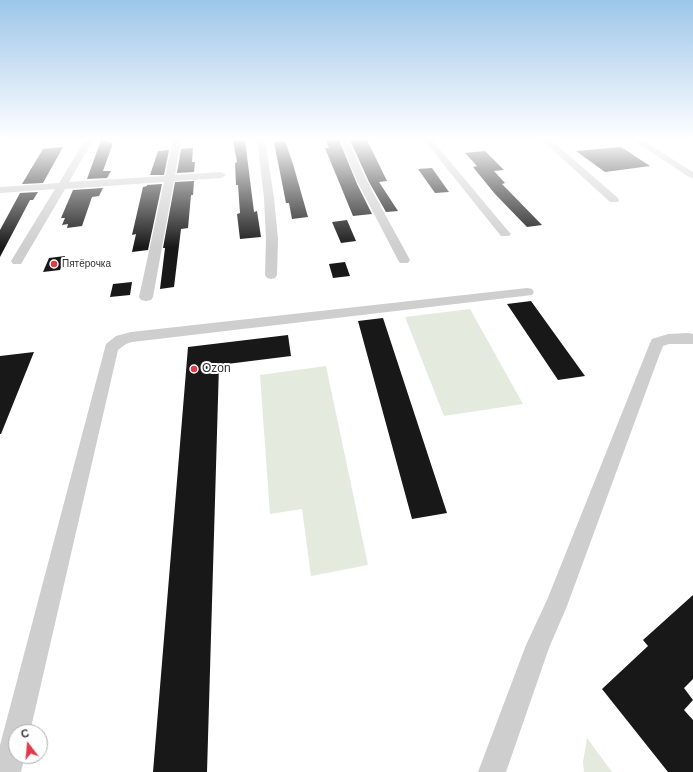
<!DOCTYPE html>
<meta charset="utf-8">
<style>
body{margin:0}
#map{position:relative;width:693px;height:772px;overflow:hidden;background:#fff;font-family:Helvetica,sans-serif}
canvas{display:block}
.north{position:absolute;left:8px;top:724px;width:40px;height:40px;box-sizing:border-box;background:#fff;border:1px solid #adadad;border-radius:50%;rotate:344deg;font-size:11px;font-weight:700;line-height:16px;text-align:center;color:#313131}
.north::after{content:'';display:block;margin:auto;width:14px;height:18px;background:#df3b4b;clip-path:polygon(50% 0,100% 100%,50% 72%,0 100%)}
</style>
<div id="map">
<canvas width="693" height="772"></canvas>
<div class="north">С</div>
</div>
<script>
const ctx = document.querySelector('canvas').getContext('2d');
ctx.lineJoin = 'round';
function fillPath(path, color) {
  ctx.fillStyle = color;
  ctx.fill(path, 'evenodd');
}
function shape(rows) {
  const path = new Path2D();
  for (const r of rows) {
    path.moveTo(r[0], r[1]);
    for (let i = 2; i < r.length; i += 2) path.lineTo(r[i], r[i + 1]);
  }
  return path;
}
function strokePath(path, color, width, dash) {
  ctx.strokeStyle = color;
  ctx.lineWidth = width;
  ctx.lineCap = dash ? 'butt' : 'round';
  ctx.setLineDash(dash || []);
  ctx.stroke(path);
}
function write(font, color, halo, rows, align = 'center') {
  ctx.font = font + ' Helvetica,sans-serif';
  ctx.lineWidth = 4;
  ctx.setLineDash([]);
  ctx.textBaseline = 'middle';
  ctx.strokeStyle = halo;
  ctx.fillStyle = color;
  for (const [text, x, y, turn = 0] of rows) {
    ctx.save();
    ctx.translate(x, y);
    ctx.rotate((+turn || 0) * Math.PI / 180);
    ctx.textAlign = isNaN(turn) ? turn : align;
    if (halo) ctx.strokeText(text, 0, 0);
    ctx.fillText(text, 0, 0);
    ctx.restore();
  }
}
fillPath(shape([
 [470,309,523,404,444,416,405,317],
 [326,366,368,565,311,576,302,509,270,514,260,375],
 [587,738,612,772,584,772,583,762]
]), '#e4eadd');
fillPath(shape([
 [101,140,113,143,103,171,111,171,107,178,87,179],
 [245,140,254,212,257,211,261,237,240,239,237,214,240,213,238,185,236,185,235,163,237,162,233,141],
 [326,140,339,140,357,184,372,214,353,216,325,148,329,148],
 [350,140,367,140,387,181,379,182,398,211,386,212,369,182],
 [285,141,293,164,308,217,292,219,289,203,286,203,274,142],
 [63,147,43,183,22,184,43,149],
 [621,147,650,166,605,172,576,151],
 [193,148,192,162,195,162,194,172,177,173,181,149],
 [169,150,164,175,150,175,158,151],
 [485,151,504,170,494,171,505,183,502,184,542,225,527,227,495,194,473,167,477,166,465,153],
 [432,168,449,192,435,193,418,169],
 [194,181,193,195,191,195,188,228,181,229,174,287,160,289,165,248,163,248,175,182],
 [162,184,148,250,132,252,136,234,132,235,143,187,147,186,147,185],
 [103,188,99,196,92,197,82,226,67,228,68,224,62,225,65,218,61,218,73,190],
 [38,192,33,200,30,200,0,257,0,230,20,193],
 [347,220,356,241,341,243,332,222],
 [65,256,60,270,43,272,49,258],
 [345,262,350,276,333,278,329,264],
 [132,282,130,295,110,297,113,284],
 [531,301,585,376,558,380,507,304],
 [383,318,447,513,412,519,358,321],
 [288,335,291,356,219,365,207,772,153,772,188,347],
 [34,352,1,434,0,434,0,356],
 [693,595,693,679,684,688,693,700,684,710,693,720,693,772,668,772,602,689,648,646,643,640]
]), '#181818');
fillPath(shape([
 [0,140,5,140,0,144,0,140],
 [85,140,93,140,69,182,165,176,173,140,181,140,175,175,221,172,226,175,221,178,174,181,153,297,151,300,146,301,141,300,139,297,164,182,65,189,21,264,13,264,11,261,55,189,0,193,0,187,59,183,85,140],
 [257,140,265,140,274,198,278,239,277,275,275,278,271,279,267,278,265,275,266,239,264,198,257,140],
 [340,140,348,140,368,183,410,260,408,263,400,263,398,260,358,183,340,140],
 [424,140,432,140,509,232,511,234,509,236,501,236,424,140],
 [542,140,551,140,618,198,619,200,618,202,610,202,542,140],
 [633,140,642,140,693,172,693,178,689,177,633,140],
 [527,288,532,289,534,292,532,295,132,342,126,344,118,350,30,732,16,732,16,756,25,756,21,772,0,772,0,745,106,344,116,336,131,332,527,288],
 [688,333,693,334,693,344,669,344,663,346,659,356,567,606,549,648,506,772,478,772,526,645,547,600,650,343,652,339,668,334,688,333]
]), '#cecece');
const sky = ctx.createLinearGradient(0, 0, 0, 248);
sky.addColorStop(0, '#9dc6ea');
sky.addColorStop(0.56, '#fff');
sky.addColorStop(1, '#ffffff00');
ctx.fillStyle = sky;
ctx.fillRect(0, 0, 693, 248);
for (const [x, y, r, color] of [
 [54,264,4,"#df3b4b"],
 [194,369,4,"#df3b4b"]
]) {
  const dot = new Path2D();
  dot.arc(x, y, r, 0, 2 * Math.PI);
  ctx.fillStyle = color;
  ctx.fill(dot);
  strokePath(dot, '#fff', 1.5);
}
write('10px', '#313131', '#fff', [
 ["Пятёрочка",62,264]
], 'left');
write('12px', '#313131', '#fff', [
 ["Ozon",202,369]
], 'left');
</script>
